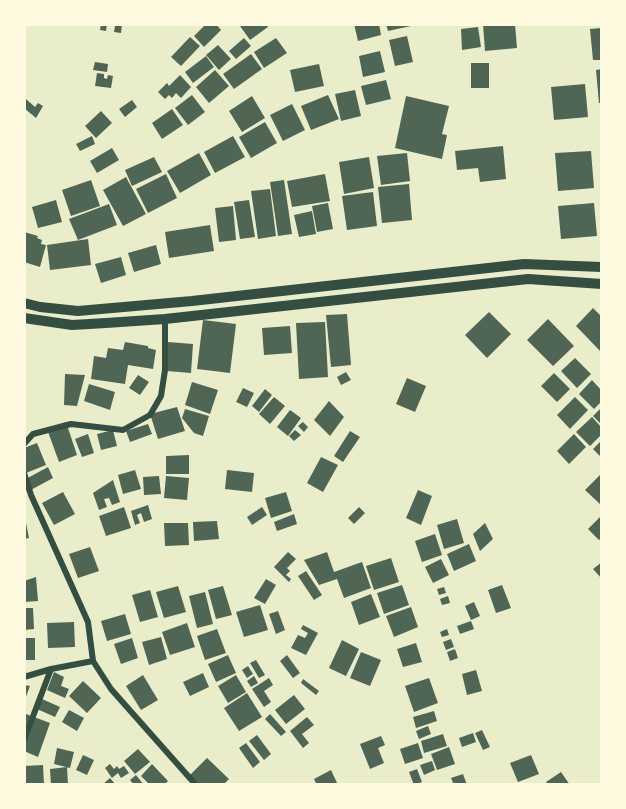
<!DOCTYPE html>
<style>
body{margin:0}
#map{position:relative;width:626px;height:809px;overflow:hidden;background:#e9edc9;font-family:"Sofia Sans Condensed",sans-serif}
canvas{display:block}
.frame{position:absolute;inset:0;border:26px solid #fefae0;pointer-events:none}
</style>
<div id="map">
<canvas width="626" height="809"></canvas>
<div class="frame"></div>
</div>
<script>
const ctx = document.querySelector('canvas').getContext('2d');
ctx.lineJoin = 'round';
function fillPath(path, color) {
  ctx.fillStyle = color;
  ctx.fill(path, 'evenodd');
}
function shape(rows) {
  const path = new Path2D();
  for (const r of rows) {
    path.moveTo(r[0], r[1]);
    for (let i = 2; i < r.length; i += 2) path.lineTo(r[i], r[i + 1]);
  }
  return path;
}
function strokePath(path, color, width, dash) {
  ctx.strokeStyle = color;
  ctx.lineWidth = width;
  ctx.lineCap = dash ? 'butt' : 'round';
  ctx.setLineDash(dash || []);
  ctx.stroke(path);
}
fillPath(shape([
 [101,24,107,24,106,31,100,30],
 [109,24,122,24,121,33,114,32,115,26],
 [206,24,216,24,221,30,204,47,194,36],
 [242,24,266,24,268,27,250,40,240,26],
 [354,24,379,24,381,35,358,41],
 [386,24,410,24,411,26,388,31],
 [483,24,515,24,517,48,485,51],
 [478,27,481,47,462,50,461,29],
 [602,28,602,60,593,60,590,29],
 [407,36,413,62,395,66,389,40],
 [190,37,200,46,181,66,171,57],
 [244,38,251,46,236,59,229,51],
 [276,38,287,53,264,68,254,52],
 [218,45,231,59,219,70,206,55],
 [380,51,385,72,363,77,359,56],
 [251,54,262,69,234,89,223,74],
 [206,56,214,67,193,83,185,72],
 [95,62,108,64,107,72,93,70],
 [471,63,489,63,489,88,471,88],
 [319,64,324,86,295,92,290,70],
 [602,69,602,103,599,103,596,70],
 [215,70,229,86,209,103,196,87],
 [97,73,104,74,104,78,107,79,108,75,113,76,111,88,95,86],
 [180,75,191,87,181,98,176,93,172,98,169,95,165,99,158,92,167,83,169,86],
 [386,80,391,99,366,105,361,86],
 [585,84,588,117,554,120,551,87],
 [355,90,361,116,341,121,335,94],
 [192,95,205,112,188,125,175,108],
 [328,95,339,119,311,130,301,106],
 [252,96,265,118,242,132,229,111],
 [406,96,449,106,442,134,447,135,442,159,395,148],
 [26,99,35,107,38,103,43,106,36,118,24,108],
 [132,100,137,107,125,117,119,109],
 [292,104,305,130,283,141,270,115],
 [172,109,183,125,162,139,152,123],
 [101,111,112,123,96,138,85,126],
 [265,122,277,143,251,158,239,137],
 [92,136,95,144,80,151,76,144],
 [233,136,245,157,215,173,204,152],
 [503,146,506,179,480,182,478,168,457,170,455,151],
 [112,148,119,160,97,173,90,161],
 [591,151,594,188,558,191,555,153],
 [199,153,211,175,180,193,167,171],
 [407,153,410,181,381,185,377,156],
 [154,157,162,172,132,186,125,170],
 [369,157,374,188,344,194,339,162],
 [166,174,177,198,148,213,136,189],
 [325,174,330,201,292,207,287,181],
 [126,177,146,214,123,226,103,190],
 [91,180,100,206,71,216,62,190],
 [284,180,292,234,278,236,270,182],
 [409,184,412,220,382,223,378,187],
 [270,189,276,236,258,239,251,191],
 [373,192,377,226,347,230,342,196],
 [56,200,62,222,38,228,32,207],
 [249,200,255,237,240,239,234,202],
 [328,203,333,229,317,232,312,206],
 [594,203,597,236,561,239,558,206],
 [109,204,117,225,78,240,69,219],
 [233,206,236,240,219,242,215,208],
 [312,211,316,234,299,237,294,215],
 [210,225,214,251,169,258,165,232],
 [24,232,38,236,37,238,42,240,41,244,46,245,40,267,24,262],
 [88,239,91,265,50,270,47,245],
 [156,245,161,264,134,272,128,253],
 [121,257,126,275,101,283,95,264],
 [593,308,600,315,602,313,602,353,576,326],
 [489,312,511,334,487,358,465,335],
 [347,314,351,365,331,367,326,315],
 [548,319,574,346,553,366,527,340],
 [203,320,236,324,230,373,197,369],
 [325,322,328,377,299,379,296,323],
 [290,326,292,353,264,355,262,328],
 [125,342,148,346,148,348,156,350,153,369,128,365,125,384,91,379,94,356,106,358,108,348,123,350],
 [168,342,193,344,191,373,167,371],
 [575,358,591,374,577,388,561,371],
 [346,372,351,380,341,385,337,377],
 [554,373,570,389,557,402,541,386],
 [65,374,85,375,77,406,64,405],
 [138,375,149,382,140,395,129,388],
 [407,378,426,386,415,412,396,404],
 [592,380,602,391,602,401,594,409,579,394],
 [192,382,218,390,210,414,185,405],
 [89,384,115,392,110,410,84,401],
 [243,388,254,393,247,407,236,402],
 [265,389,272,395,259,412,252,406],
 [274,397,285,406,270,424,259,414],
 [575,397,588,410,570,429,557,415],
 [329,401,344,417,330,436,314,420],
 [177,407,185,431,158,439,150,414],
 [602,407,602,425,593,416],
 [185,409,209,416,203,436,194,433,182,418],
 [290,410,301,418,288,436,277,427],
 [592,417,602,428,602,434,590,446,576,432],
 [66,422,77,455,59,462,47,429],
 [303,422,308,427,304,432,298,426],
 [148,424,152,434,130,442,126,431],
 [113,430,117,446,101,450,97,434],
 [295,430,301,435,294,441,289,436],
 [350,431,360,437,343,462,334,456],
 [88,434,94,453,82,457,75,439],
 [574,434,586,447,569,464,557,451],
 [602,440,602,458,593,449],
 [37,443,46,465,26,473,24,448],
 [189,455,189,474,166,474,166,456],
 [321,457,338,465,323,492,307,483],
 [48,467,53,478,27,492,24,480],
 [135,470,141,489,123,494,118,475],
 [227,470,254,473,252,492,225,489],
 [602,473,602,504,601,505,585,490],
 [159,476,161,494,144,495,143,477],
 [166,476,189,478,187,500,164,498],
 [113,480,120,502,112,505,109,498,104,499,107,507,99,510,93,493],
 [418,490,432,496,421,525,406,518],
 [63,492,75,514,54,525,42,503],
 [286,492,292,511,271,518,265,498],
 [148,505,152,519,144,522,141,513,137,515,140,523,135,525,131,511],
 [124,507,131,528,106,536,99,516],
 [262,507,267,515,252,525,247,517],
 [359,507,365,513,354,524,348,518],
 [294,514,297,524,277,531,274,522],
 [602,515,602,538,599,540,588,529],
 [25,518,29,538,24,539,24,519],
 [457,519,464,543,444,549,437,525],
 [217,521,219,539,194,541,193,522],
 [164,523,188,523,189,545,165,546],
 [485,523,493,539,480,551,473,534],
 [435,534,442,555,422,562,415,541],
 [469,544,476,561,454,571,447,554],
 [90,547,99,571,78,578,69,554],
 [288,552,296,559,287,568,290,571,286,575,291,579,289,582,274,567],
 [327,552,334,572,362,562,371,588,344,598,337,579,319,585,304,560],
 [391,558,399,582,374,590,366,566],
 [441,559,449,575,433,583,425,567],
 [602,562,602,579,593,569],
 [306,571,322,595,314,600,298,576],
 [36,577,38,601,24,602,24,581],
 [266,579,276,585,265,604,254,598],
 [402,585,409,605,384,614,377,593],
 [502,585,511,608,496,613,488,590],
 [178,586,186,612,164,618,156,592],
 [223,586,232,615,216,619,208,590],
 [444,587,446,593,439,595,437,589],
 [150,590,158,617,140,622,132,595],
 [205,592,213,624,197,628,189,596],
 [371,594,380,617,359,625,351,602],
 [448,596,450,603,442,605,440,599],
 [474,602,480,616,471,620,465,606],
 [260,605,268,630,244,637,236,612],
 [411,607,418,627,394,637,386,616],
 [24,608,33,608,34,629,24,630],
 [278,611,285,630,276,634,269,614],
 [125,614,131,634,107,641,101,621],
 [471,621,474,629,460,634,457,626],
 [74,622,75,647,48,648,47,623],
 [187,623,195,647,170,655,162,632],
 [303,625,318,633,306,655,291,648,298,635,305,638,308,633,301,629],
 [217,629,226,653,205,660,197,636],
 [447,629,449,635,442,637,440,632],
 [161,637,167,659,149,665,142,642],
 [24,638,35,638,35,660,24,660],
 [132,638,138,658,121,664,114,644],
 [451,639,454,647,446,650,443,642],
 [342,640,359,649,346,676,329,668],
 [416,643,422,662,403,667,397,649],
 [455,649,458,658,450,661,447,652],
 [361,652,381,660,370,686,350,678],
 [228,655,236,673,216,682,208,664],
 [287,655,300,673,293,678,280,661],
 [256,660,265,675,259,678,250,663],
 [248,666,253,674,247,678,242,670],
 [476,670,482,691,467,695,462,674],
 [54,672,64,677,61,686,69,689,65,698,47,690],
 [203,673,209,687,190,696,183,682],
 [143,675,158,700,141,710,126,686],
 [236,675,246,692,228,703,218,686],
 [254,676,258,683,251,687,247,681],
 [269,678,273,685,264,691,271,702,264,707,252,689],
 [429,678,438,703,414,712,405,686],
 [303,679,319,691,316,695,301,683],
 [83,681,101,698,87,713,69,696],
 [24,685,30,686,24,702],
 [247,693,262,717,239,731,224,708],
 [294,695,305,709,286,724,275,710],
 [42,699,60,707,55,717,37,709],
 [69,710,84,718,77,731,62,722],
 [434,711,437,721,416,728,413,717],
 [26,714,50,723,38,757,24,751,24,720],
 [270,714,286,732,281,736,265,719],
 [307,717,314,725,302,734,309,743,303,748,290,731],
 [428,726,431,734,419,739,416,731],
 [482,730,490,747,483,750,475,733],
 [473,733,476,742,462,747,459,738],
 [443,734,447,746,424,753,421,741],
 [257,735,271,754,264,760,249,741],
 [381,736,385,745,378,748,384,763,370,769,360,744],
 [246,743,260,762,253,768,239,748],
 [418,743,423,758,405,764,400,749],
 [449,747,455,764,437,770,431,754],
 [57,748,74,752,70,768,54,764],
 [138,749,150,762,135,774,124,761],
 [83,755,94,760,87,775,76,770],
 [531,755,539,774,518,782,510,763],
 [207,758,229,779,223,785,200,785,190,775],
 [432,761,435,770,424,775,420,765],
 [110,764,114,769,117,766,119,769,124,766,129,773,121,778,118,773,112,778,105,768],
 [152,764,168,781,164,785,150,785,141,776],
 [43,765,44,785,24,785,24,766],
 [67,767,68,785,51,785,50,769],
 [417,769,422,782,414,785,409,772],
 [331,770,338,785,317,785,314,779],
 [561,772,570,785,548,785,546,782],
 [463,774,467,785,454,785,451,778],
 [136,775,144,785,134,785,130,780],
 [110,778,116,785,102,785]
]), '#4f6655');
strokePath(shape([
 [24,444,33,434,71,424,123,430,150,415,161,396,165,370,165,319],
 [24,473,31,495,88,622,93,661,111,689,196,785],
 [24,677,51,669,93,661],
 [24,740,51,669]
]), '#344e41', 6);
strokePath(shape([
 [24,303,40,307,78,311,192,301,524,264,602,267],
 [24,318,72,325,106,323,165,319,528,279,602,284]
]), '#344e41', 10);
</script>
